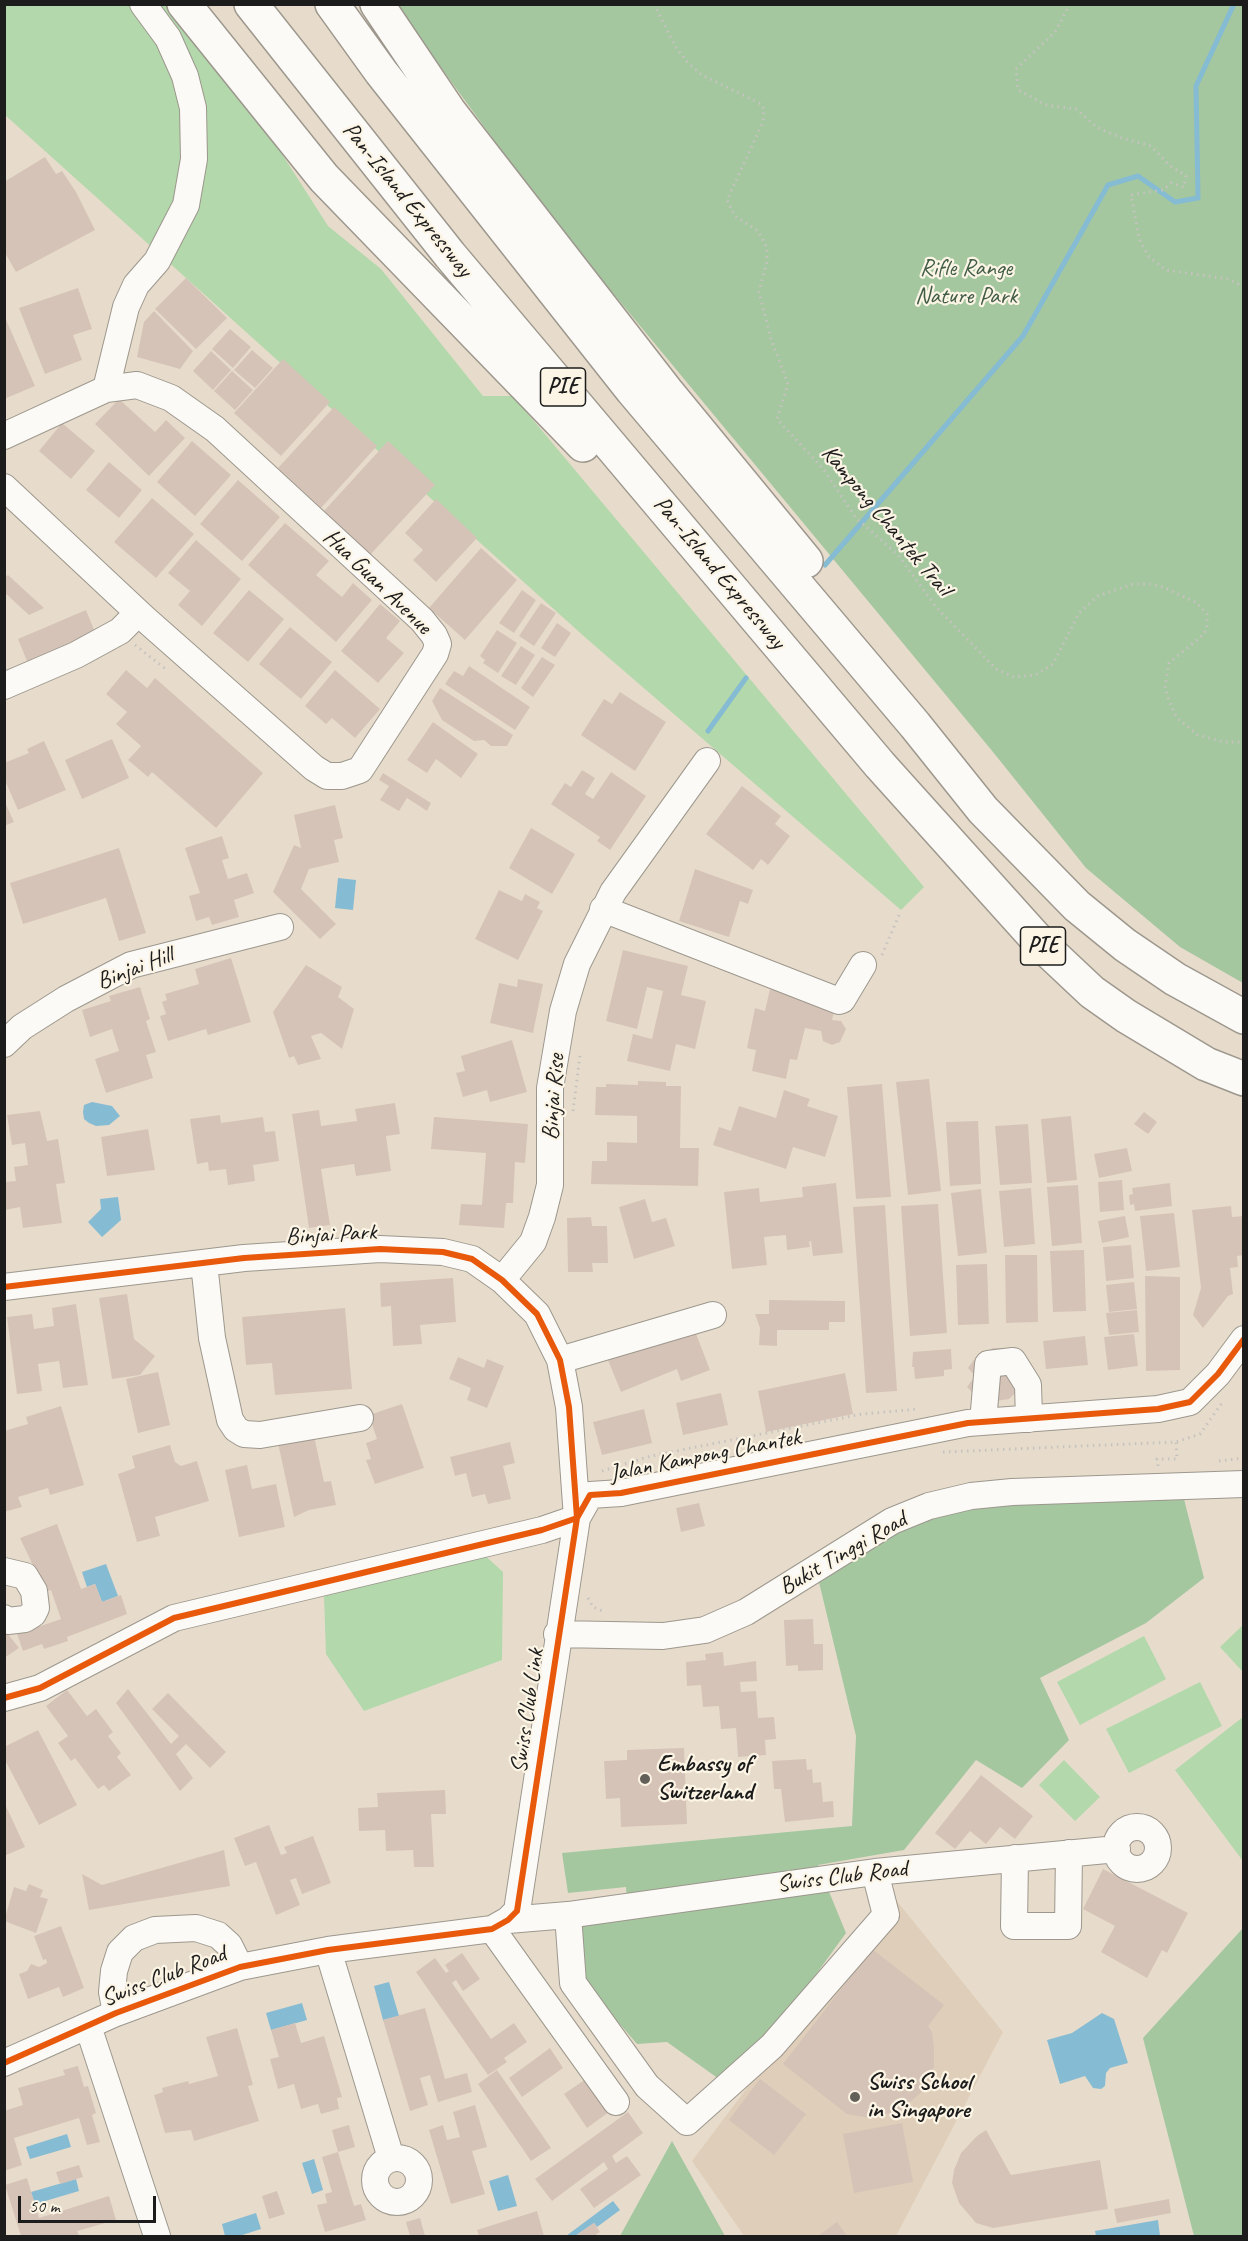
<!DOCTYPE html>
<style>
body{margin:0}
#map{position:relative;width:1248px;height:2241px;overflow:hidden;background:#e7dccb;font-family:Caveat,sans-serif}
canvas{display:block}
.frame{position:absolute;inset:0;border:6px solid #1c1c1c;pointer-events:none}
.scale{position:absolute;left:18px;top:2196px;width:138px;height:27px;box-sizing:border-box;border:3px solid #1c1c1c;border-top:0;padding-left:8px;font-size:18px;line-height:21px;white-space:nowrap;color:#1c1c1c;-webkit-text-stroke:4px #fcf5e5;paint-order:stroke}
</style>
<div id="map">
<canvas width="1248" height="2241"></canvas>
<div class="frame"></div>
<div class="scale">50 m</div>
</div>
<script>
const ctx = document.querySelector('canvas').getContext('2d');
ctx.lineJoin = 'round';
function fillPath(path, color) {
  ctx.fillStyle = color;
  ctx.fill(path, 'evenodd');
}
function shape(rows) {
  const path = new Path2D();
  for (const r of rows) {
    if (r.length === 3) {
      path.moveTo(r[0] + r[2], r[1]);
      path.arc(r[0], r[1], r[2], 0, 2 * Math.PI);
      continue;
    }
    path.moveTo(r[0], r[1]);
    for (let i = 2; i < r.length; i += 2) path.lineTo(r[i], r[i + 1]);
  }
  return path;
}
function strokePath(path, color, width, dash) {
  ctx.strokeStyle = color;
  ctx.lineWidth = width;
  ctx.lineCap = dash ? 'butt' : 'round';
  ctx.setLineDash(dash || []);
  ctx.stroke(path);
}
function write(font, color, halo, rows, align = 'center') {
  ctx.font = font + ' Caveat,sans-serif';
  ctx.lineWidth = 4.5;
  ctx.setLineDash([]);
  ctx.textBaseline = 'middle';
  ctx.strokeStyle = halo;
  ctx.fillStyle = color;
  for (const [text, x, y, turn = 0] of rows) {
    ctx.save();
    ctx.translate(x, y);
    ctx.rotate((+turn || 0) * Math.PI / 180);
    ctx.textAlign = isNaN(turn) ? turn : align;
    if (halo) ctx.strokeText(text, 0, 0);
    ctx.fillText(text, 0, 0);
    ctx.restore();
  }
}
fillPath(shape([
 [892,1895,1003,2032,896,2236,744,2236,692,2161]
]), '#dfceb9');
fillPath(shape([
 [5,5,168,5,232,76,328,226,381,269,483,396,513,396,924,887,901,910,587,639,5,115],
 [480,1551,503,1572,502,1660,364,1711,326,1654,324,1596],
 [1243,1625,1243,1672,1220,1647],
 [1144,1636,1166,1679,1080,1725,1057,1682],
 [1200,1682,1222,1726,1129,1773,1106,1729],
 [1243,1717,1243,1861,1175,1770],
 [1064,1760,1100,1797,1075,1821,1039,1785]
]), '#b2d8ac');
fillPath(shape([
 [395,5,1243,5,1243,983,1180,947,1086,868,993,752,554,222],
 [1184,1499,1204,1578,1146,1623,1040,1678,1069,1740,1022,1788,976,1760,904,1850,818,1865,846,1933,769,2039,719,2079,667,2042,637,2044,586,1985,579,1909,627,1905,626,1887,568,1893,562,1853,852,1826,856,1736,818,1578,907,1523,988,1502],
 [1243,1928,1243,2236,1194,2236,1143,2038],
 [672,2141,725,2236,620,2236]
]), '#a4c7a0');
fillPath(shape([
 [338,878,356,880,353,910,335,908],
 [92,1102,112,1106,120,1116,109,1125,96,1126,89,1123,84,1119,83,1112,84,1105],
 [118,1197,121,1220,102,1237,88,1222,101,1209,100,1199],
 [106,1564,118,1596,102,1602,95,1584,87,1587,82,1572],
 [389,1982,399,2016,383,2020,374,1986],
 [302,2003,307,2020,271,2030,266,2013],
 [1102,2013,1114,2019,1128,2063,1110,2068,1106,2073,1105,2086,1101,2089,1093,2088,1085,2076,1060,2084,1047,2040,1072,2033],
 [67,2134,71,2147,30,2159,26,2147],
 [314,2159,323,2190,312,2194,302,2163],
 [508,2175,517,2206,498,2211,489,2181],
 [76,2179,79,2191,35,2204,31,2192],
 [613,2201,620,2210,597,2227,594,2223,575,2236,566,2236],
 [256,2213,261,2229,239,2236,225,2236,222,2224],
 [1158,2220,1160,2236,1096,2236,1095,2231]
]), '#85bbd3');
strokePath(shape([
 [825,565,1023,336,1108,185,1138,176,1175,202,1198,198,1196,86,1234,4],
 [708,731,746,678]
]), '#85bbd3', 5);
fillPath(shape([
 [45,157,56,174,62,171,76,192,95,230,16,272,4,251,4,182],
 [186,278,227,318,196,349,155,309],
 [78,288,92,329,73,335,82,360,45,374,19,308],
 [154,311,193,351,180,369,137,357,144,322],
 [4,315,35,386,4,399],
 [230,329,251,347,233,368,212,349],
 [252,350,273,368,255,388,234,370],
 [211,351,231,370,213,390,193,371],
 [283,359,330,402,281,456,234,413],
 [232,371,253,390,235,410,214,391],
 [119,399,155,432,166,420,185,438,149,476,95,424],
 [334,407,377,446,321,508,278,468],
 [62,423,95,451,71,479,39,451],
 [192,441,231,475,195,516,157,482],
 [388,441,435,485,369,556,323,512],
 [109,462,142,490,119,518,86,490],
 [238,480,280,517,242,561,200,524],
 [152,498,194,534,156,578,114,542],
 [436,499,477,538,436,582,413,560,423,550,405,533],
 [285,523,329,561,316,575,342,597,353,583,372,600,336,642,248,565],
 [196,540,241,579,202,626,178,605,190,591,168,573],
 [481,548,517,580,465,640,429,608],
 [8,575,44,608,29,615,4,592,4,578],
 [249,590,284,619,248,662,213,633],
 [522,590,536,600,514,633,499,623],
 [541,603,556,613,534,646,519,636],
 [380,604,400,621,386,638,404,653,378,683,341,651],
 [86,610,95,632,27,661,18,639],
 [557,623,571,633,555,657,541,648],
 [290,627,332,662,301,699,259,664],
 [497,630,517,643,498,673,483,663,485,660,480,656],
 [521,646,535,655,516,685,501,676],
 [542,657,555,665,533,697,521,688],
 [469,666,530,707,515,730,445,684,454,671,463,676],
 [126,670,147,688,155,678,263,773,216,828,152,772,148,777,128,760,141,746,116,724,127,712,106,694],
 [335,670,380,709,355,738,332,718,326,724,305,706],
 [440,688,513,735,507,746,491,746,484,740,474,741,442,720,432,701],
 [620,692,666,722,635,771,581,735,604,699,612,704],
 [433,722,478,754,461,778,436,759,427,773,407,760],
 [112,739,129,778,82,799,65,760],
 [44,741,66,790,18,810,4,778,4,763,29,753,27,749],
 [582,770,595,778,585,794,593,799,611,772,646,796,610,850,597,841,600,837,551,804,565,783,571,787],
 [383,773,431,803,427,811,407,798,399,811,380,800,389,786,379,780],
 [742,786,781,816,775,824,790,836,768,865,761,859,753,870,706,834],
 [4,800,14,822,4,826],
 [335,805,343,838,334,840,339,862,309,869,301,889,336,924,320,939,273,892,294,845,301,848,294,815],
 [531,828,575,854,552,894,509,868],
 [222,836,229,858,222,860,228,879,247,873,254,893,234,900,239,917,212,925,209,917,196,921,189,896,200,893,185,848],
 [119,848,146,933,119,941,106,898,23,924,10,883],
 [695,869,753,890,748,904,740,901,729,937,679,921],
 [499,890,522,901,525,894,540,902,537,908,543,911,518,960,475,939],
 [623,950,688,966,681,995,706,1001,695,1049,676,1044,670,1071,627,1061,633,1034,652,1039,663,991,647,987,637,1029,606,1021],
 [231,958,251,1022,208,1035,206,1029,168,1041,160,1016,166,1014,162,1002,167,1000,165,994,199,984,195,969],
 [306,965,342,987,338,997,354,1009,342,1049,321,1033,311,1036,321,1059,298,1065,294,1056,289,1058,273,1012],
 [518,979,543,984,533,1033,490,1023,499,983,517,987],
 [140,987,150,1019,146,1021,156,1052,146,1055,153,1078,106,1093,95,1059,119,1051,112,1029,90,1037,82,1010,111,1001,109,996],
 [770,989,835,1007,832,1020,841,1021,846,1029,840,1042,832,1045,823,1041,821,1031,805,1028,797,1060,790,1059,786,1079,752,1071,756,1050,747,1048,755,1008,765,1011],
 [512,1040,527,1092,490,1102,487,1090,463,1097,456,1073,465,1071,461,1056],
 [929,1079,941,1191,908,1195,896,1082],
 [638,1081,666,1082,666,1086,681,1086,680,1148,699,1148,698,1186,591,1184,592,1161,607,1161,607,1142,637,1143,637,1116,595,1115,596,1087,606,1087,606,1084,638,1085],
 [882,1084,891,1197,856,1199,847,1087],
 [784,1090,810,1099,807,1106,838,1116,825,1157,793,1147,786,1169,713,1145,719,1127,731,1131,739,1106,776,1118],
 [395,1103,400,1134,386,1136,391,1171,356,1176,354,1164,321,1169,330,1225,309,1228,292,1114,319,1110,321,1126,357,1121,355,1109],
 [40,1111,47,1141,58,1139,65,1183,56,1184,62,1223,23,1228,20,1207,5,1210,4,1205,4,1182,16,1181,14,1167,28,1165,25,1143,12,1145,7,1115],
 [1144,1112,1157,1122,1148,1134,1134,1124],
 [220,1115,221,1123,263,1117,265,1132,275,1131,279,1161,253,1165,255,1181,228,1185,226,1169,209,1171,208,1162,197,1164,190,1119],
 [1071,1116,1077,1180,1047,1183,1041,1119],
 [434,1117,528,1124,525,1163,515,1162,513,1203,506,1203,504,1228,459,1225,461,1204,482,1205,486,1153,431,1149],
 [978,1121,981,1184,950,1186,946,1122],
 [1028,1124,1032,1183,1000,1185,995,1126],
 [148,1129,155,1170,107,1176,101,1137],
 [1127,1148,1132,1171,1099,1178,1094,1154],
 [1122,1180,1124,1210,1100,1212,1098,1182],
 [836,1183,843,1253,813,1256,811,1241,809,1242,810,1247,787,1250,786,1235,764,1237,767,1265,732,1269,724,1192,759,1188,760,1202,803,1197,802,1187],
 [1170,1183,1172,1206,1135,1211,1134,1204,1130,1205,1129,1195,1133,1194,1132,1188],
 [1078,1185,1082,1243,1052,1246,1047,1187],
 [1031,1188,1035,1244,1004,1247,999,1191],
 [981,1189,987,1253,958,1256,951,1193],
 [645,1199,652,1222,666,1218,675,1246,634,1259,619,1207],
 [938,1204,947,1333,910,1336,901,1206],
 [885,1205,897,1391,866,1393,853,1207],
 [1231,1206,1232,1217,1244,1216,1244,1255,1237,1256,1238,1267,1230,1268,1233,1294,1228,1296,1203,1328,1193,1315,1201,1288,1192,1210],
 [1174,1213,1180,1267,1146,1271,1140,1216],
 [1125,1216,1129,1237,1102,1243,1098,1221],
 [591,1217,592,1226,607,1226,608,1263,592,1263,593,1272,568,1272,567,1218],
 [1131,1245,1134,1278,1106,1281,1103,1247],
 [1084,1250,1086,1311,1053,1312,1050,1251],
 [1005,1255,1037,1255,1038,1322,1006,1323],
 [987,1264,989,1324,958,1325,956,1265],
 [1145,1276,1180,1277,1180,1370,1146,1371],
 [453,1278,456,1322,420,1325,422,1344,393,1346,391,1306,381,1307,380,1283],
 [1134,1282,1137,1309,1109,1312,1106,1285],
 [127,1294,134,1339,155,1356,140,1375,112,1379,99,1298],
 [769,1300,845,1301,845,1322,829,1322,829,1330,777,1330,777,1346,759,1345,760,1328,755,1314,769,1314],
 [76,1304,88,1385,63,1388,59,1361,38,1364,42,1391,17,1394,7,1317,32,1314,34,1329,54,1326,52,1308],
 [345,1308,352,1389,275,1395,272,1363,246,1365,242,1317],
 [1137,1310,1139,1332,1109,1335,1106,1313],
 [693,1326,710,1370,681,1381,677,1369,621,1392,608,1360],
 [1134,1334,1138,1366,1108,1370,1104,1337],
 [1085,1336,1088,1365,1046,1369,1043,1341],
 [993,1348,1004,1348,1014,1353,1023,1385,1009,1399,983,1403,967,1387,975,1376,968,1368,976,1357],
 [951,1349,952,1369,944,1370,944,1376,915,1379,914,1367,912,1367,913,1352],
 [458,1357,484,1368,487,1359,504,1366,487,1408,467,1400,471,1388,449,1379],
 [158,1372,170,1425,138,1433,126,1379],
 [845,1373,853,1414,766,1432,758,1391],
 [721,1393,728,1425,683,1435,676,1403],
 [402,1404,424,1468,375,1484,366,1460,371,1459,366,1443,377,1439,369,1415],
 [61,1406,84,1485,50,1495,48,1488,18,1497,22,1507,4,1512,4,1431,28,1424,26,1417],
 [644,1409,652,1443,602,1455,593,1422],
 [314,1436,324,1482,331,1481,336,1505,309,1510,294,1517,278,1443],
 [510,1442,515,1463,503,1466,511,1499,488,1504,485,1494,472,1497,466,1473,455,1476,450,1457],
 [170,1445,175,1462,181,1466,197,1461,209,1501,155,1517,160,1536,137,1542,118,1474,135,1468,132,1456],
 [247,1465,252,1489,276,1484,285,1527,239,1537,225,1470],
 [699,1503,705,1526,681,1532,676,1508],
 [57,1524,81,1589,95,1584,102,1602,121,1595,127,1614,67,1637,68,1641,44,1649,42,1644,23,1651,15,1628,32,1629,61,1619,51,1590,30,1597,39,1578,20,1538],
 [813,1619,814,1644,823,1644,823,1670,798,1671,798,1665,786,1666,784,1620],
 [4,1629,19,1648,4,1658],
 [723,1652,724,1666,756,1661,757,1681,740,1682,741,1692,756,1691,758,1718,774,1717,776,1739,765,1740,766,1755,738,1757,736,1728,721,1729,719,1706,703,1707,701,1685,687,1686,686,1662,706,1660,705,1654],
 [128,1689,171,1744,179,1736,152,1709,168,1693,226,1752,210,1768,186,1744,176,1754,193,1778,180,1791,116,1703],
 [67,1690,87,1716,96,1709,113,1732,108,1736,121,1753,117,1757,131,1775,109,1791,104,1785,98,1789,75,1758,71,1761,58,1743,68,1736,46,1706],
 [38,1730,77,1805,39,1825,4,1758,4,1747],
 [684,1748,687,1824,621,1827,620,1798,606,1799,604,1761,627,1760,627,1750],
 [806,1759,807,1770,812,1769,813,1783,821,1782,823,1802,833,1801,834,1817,785,1822,781,1789,774,1789,772,1761],
 [981,1775,1033,1816,1015,1839,1000,1827,986,1844,970,1831,955,1849,935,1833],
 [445,1790,446,1814,431,1814,434,1867,414,1867,413,1850,386,1851,385,1830,359,1831,358,1808,378,1807,377,1793],
 [4,1802,25,1847,4,1856],
 [269,1825,281,1855,287,1853,284,1847,313,1836,331,1883,302,1894,296,1878,290,1880,300,1905,276,1915,256,1862,245,1866,234,1838],
 [224,1850,230,1886,89,1910,82,1874,102,1885],
 [1103,1869,1188,1913,1167,1953,1162,1950,1147,1978,1101,1952,1115,1926,1083,1909],
 [29,1884,43,1890,40,1897,48,1899,36,1933,4,1921,14,1887,26,1891],
 [61,1926,84,1988,63,1997,59,1987,28,1999,19,1974,27,1971,31,1964,39,1967,47,1963,46,1959,43,1960,34,1936],
 [872,1949,944,2005,928,2026,932,2032,934,2048,934,2067,925,2089,901,2110,870,2118,847,2114,783,2064],
 [462,1953,480,1979,463,1991,456,1980,452,1983,491,2039,514,2023,527,2042,504,2058,507,2062,488,2075,416,1972,435,1958,446,1973,449,1971,445,1965],
 [425,2008,445,2079,467,2073,472,2092,438,2102,430,2075,420,2078,428,2105,410,2111,383,2020],
 [295,2023,301,2043,324,2036,342,2097,337,2098,339,2109,321,2114,318,2104,301,2109,294,2084,278,2089,270,2059,279,2057,271,2030],
 [237,2028,253,2085,248,2086,259,2121,194,2141,191,2130,165,2133,154,2095,163,2092,162,2088,188,2081,189,2084,218,2076,206,2037],
 [550,2048,563,2068,522,2097,509,2078],
 [78,2066,84,2087,88,2086,96,2113,92,2115,100,2142,87,2145,79,2118,14,2138,22,2165,4,2171,4,2111,23,2105,18,2088,65,2075,63,2070],
 [497,2070,551,2148,531,2161,478,2084],
 [586,2079,609,2112,587,2128,564,2094],
 [760,2079,806,2114,774,2155,729,2120],
 [475,2105,487,2147,472,2151,485,2194,451,2204,429,2130,443,2125,447,2140,460,2137,453,2112],
 [628,2112,643,2133,612,2156,616,2163,627,2156,641,2175,594,2208,580,2189,608,2169,604,2162,552,2201,535,2179],
 [902,2123,913,2182,854,2193,843,2134],
 [349,2125,355,2147,338,2152,332,2130],
 [986,2130,1011,2175,1100,2160,1108,2209,993,2228,976,2223,959,2203,952,2183,954,2170,961,2153,977,2136],
 [338,2152,354,2206,361,2204,366,2220,325,2232,317,2205,327,2203,325,2194,332,2192,322,2157],
 [79,2165,83,2177,60,2184,56,2172],
 [27,2178,39,2218,109,2196,116,2220,77,2231,79,2236,21,2236,5,2185],
 [277,2191,285,2214,269,2219,262,2196],
 [1169,2199,1171,2213,1117,2223,1114,2209],
 [537,2211,544,2236,479,2236,477,2230],
 [420,2218,425,2236,410,2236,406,2222],
 [837,2222,847,2236,818,2236],
 [594,2223,600,2232,594,2236,575,2236]
]), '#d6c3b7');
const minor = shape([
 [106,389,126,307,136,285,157,261,186,205,194,159,193,108,185,76,168,38,143,4],
 [4,436,106,389,137,385,171,398,215,429,422,620,434,635,438,644,435,654,360,770,342,776,327,776,314,768,144,618,4,487],
 [4,686,76,655,120,631,138,613],
 [603,909,839,1001,842,1000,863,965],
 [4,1044,22,1027,66,999,131,965,280,927],
 [204,1263,212,1338,230,1420,236,1429,244,1434,260,1435,360,1418],
 [502,1280,533,1242,542,1217,550,1185,550,1088,563,1011,577,964,613,892,707,761],
 [4,1287,244,1258,380,1249,443,1252,472,1259,502,1280,537,1314,560,1360,569,1407,577,1518,517,1911,508,1920,492,1929,328,1950,240,1967,116,2013,4,2063],
 [560,1360,713,1315],
 [983,1422,988,1364,1013,1361,1028,1385,1029,1419],
 [4,1571,25,1576,34,1591,36,1608,33,1614,25,1619,8,1621,4,1618],
 [557,1634,663,1636,705,1630,746,1612,892,1521,929,1506,971,1496,1012,1492,1244,1484],
 [4,1698,40,1688,174,1618,542,1530,577,1518,590,1495,621,1493,968,1423,1158,1409,1190,1402,1218,1374,1244,1339],
 [1137,1848,21],
 [1015,1858,1014,1926,1068,1926,1069,1853],
 [568,1915,573,1983,647,2086,687,2122,772,2046,886,1915,875,1872],
 [508,1920,568,1915,875,1872,1117,1849],
 [492,1929,616,2102],
 [328,1950,391,2158],
 [116,2013,112,1992,114,1971,120,1952,134,1938,155,1930,196,1928,218,1935,229,1945,240,1967],
 [88,2026,157,2236],
 [397,2180,22]
]);
const highway = shape([
 [184,4,324,178,583,445],
 [251,4,450,255,880,765,1042,945,1092,992,1126,1016,1206,1064,1244,1079],
 [332,4,381,72,632,390,915,725,983,810,1077,906,1125,945,1175,979,1244,1017],
 [377,4,449,111,668,393,806,561]
]);
strokePath(minor, '#9d978d', 28);
strokePath(highway, '#9d978d', 36);
strokePath(shape([
 [654,4,675,46,689,64,702,75,761,104,764,109,763,122,727,200,735,216,758,231,767,248,767,261,759,292,771,339,788,384,777,419,824,470,856,518,898,555,936,607,996,669,1014,677,1036,675,1053,664,1079,613,1098,596,1133,584,1149,584,1163,587,1197,603,1207,614,1207,628,1203,635,1169,663,1165,688,1169,701,1177,718,1198,735,1223,742,1244,742],
 [1070,4,1055,32,1016,69,1018,90,1046,105,1076,109,1098,128,1122,138,1151,146,1169,165,1186,176,1184,187,1171,183,1163,190,1131,195,1139,238,1148,256,1166,270,1229,279,1244,287],
 [135,645,167,670],
 [882,955,899,915],
 [573,1111,580,1055],
 [943,1452,1176,1442,1200,1434,1222,1403],
 [1219,1461,1244,1458],
 [1158,1466,1157,1459,1177,1459,1176,1442],
 [602,1471,651,1456,862,1414,919,1409],
 [588,1598,593,1607,605,1612]
]), '#c6c3bf', 3, [1.5, 4.5]);
strokePath(minor, '#fbfaf7', 26);
strokePath(highway, '#fbfaf7', 33);
strokePath(shape([
 [4,1287,244,1258,380,1249,443,1252,472,1259,502,1280,537,1314,560,1360,569,1407,577,1518,517,1911,508,1920,492,1929,328,1950,240,1967,116,2013,4,2063],
 [4,1698,40,1688,174,1618,542,1530,577,1518,590,1495,621,1493,968,1423,1158,1409,1190,1402,1218,1374,1244,1339]
]), '#e8590c', 6);
for (const [x, y, r, color] of [
 [645,1779,6,"#635f59"],
 [855,2097,6,"#635f59"]
]) {
  const dot = new Path2D();
  dot.arc(x, y, r, 0, 2 * Math.PI);
  ctx.fillStyle = color;
  ctx.fill(dot);
  strokePath(dot, '#fcf5e5', 2);
}
for (const [x, y, w] of [
 [563,387,45],
 [1043,946,45]
]) {
  const box = new Path2D();
  box.roundRect(x - w / 2, y - 19, w, 38, 4.5);
  ctx.fillStyle = '#fcf5e5';
  ctx.fill(box);
  strokePath(box, '#1c1c1c', 1.5);
}
write('bold 22px', '#1c1c1c', null, [
 ["PIE",563,387],
 ["PIE",1043,946]
]);
write('24px', '#1c1c1c', '#fcf5e5', [
 ["Pan-Island Expressway",407,200,51],
 ["Kampong Chantek Trail",886,521,50],
 ["Pan-Island Expressway",719,573,50],
 ["Hua Guan Avenue",377,582,44],
 ["Binjai Hill",135,969,-21],
 ["Binjai Rise",554,1097,-86],
 ["Binjai Park",331,1235,-3],
 ["Jalan Kampong Chantek",705,1456,-11],
 ["Bukit Tinggi Road",843,1554,-30],
 ["Swiss Club Link",528,1711,-82],
 ["Swiss Club Road",842,1877,-7],
 ["Swiss Club Road",164,1977,-21]
]);
write('24px', '#415c46', '#fcf5e5', [
 ["Rifle Range",966,269],
 ["Nature Park",966,297]
]);
write('bold 24px', '#1c1c1c', '#fcf5e5', [
 ["Embassy of",657,1765],
 ["Switzerland",657,1793],
 ["Swiss School",867,2083],
 ["in Singapore",867,2111]
], 'left');
</script>
